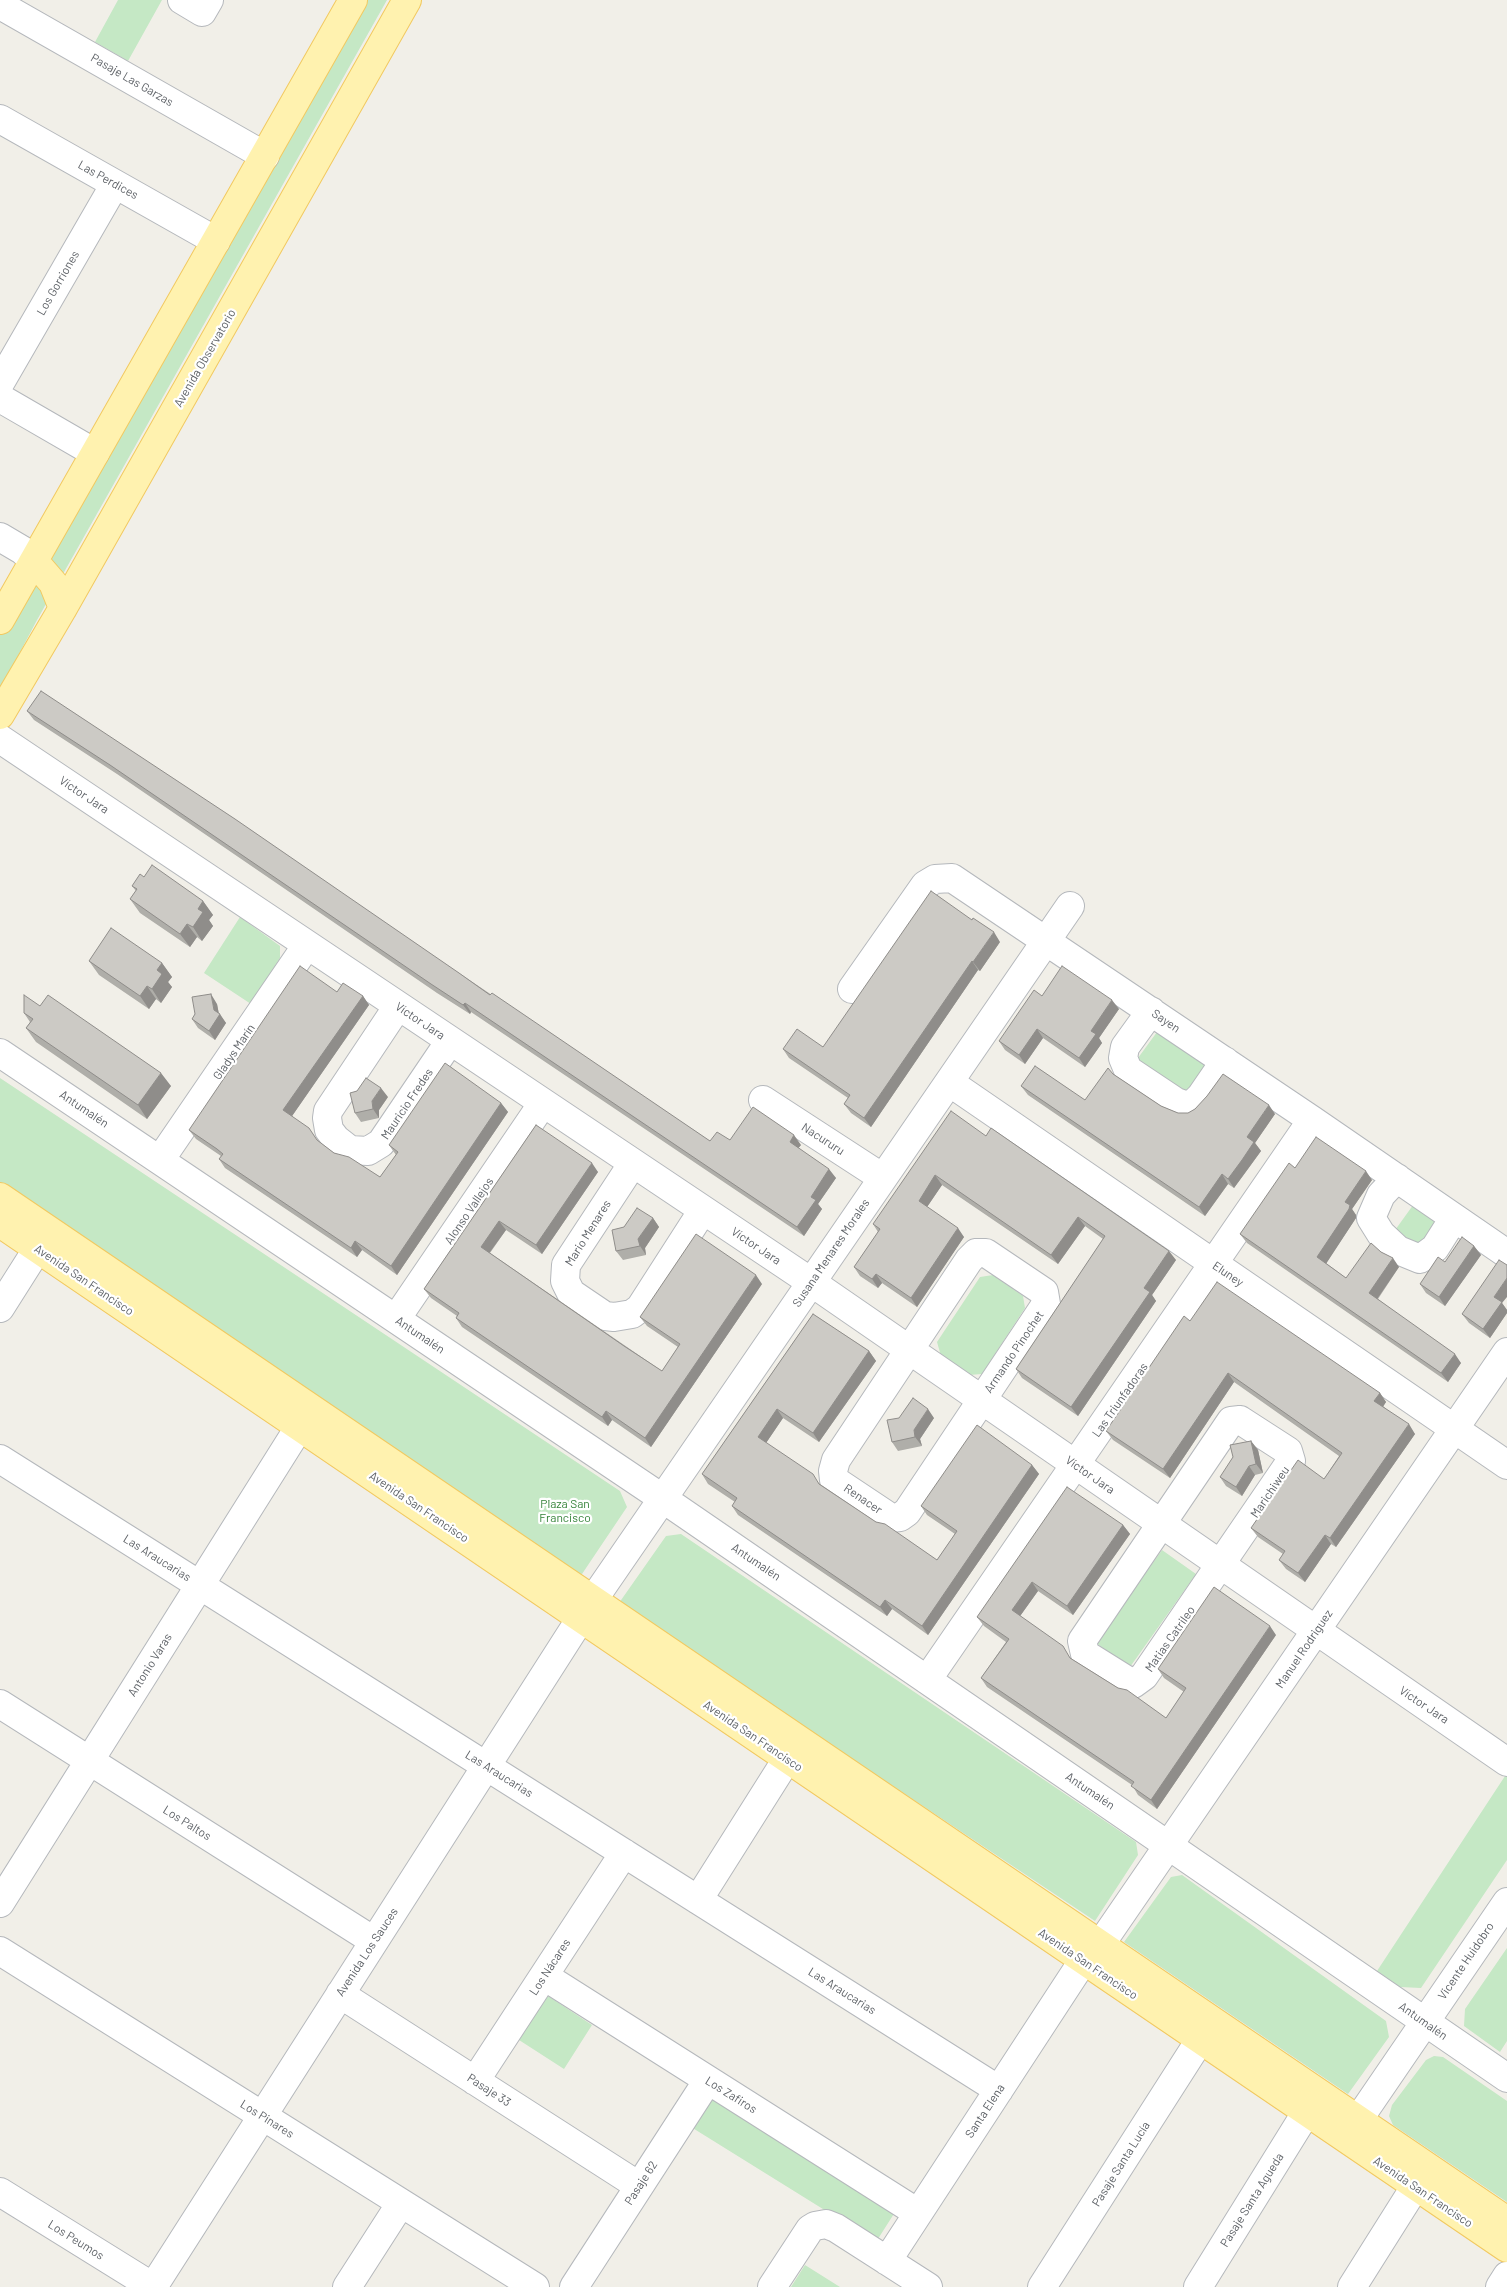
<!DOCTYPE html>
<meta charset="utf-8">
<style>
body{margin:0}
canvas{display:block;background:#f1efe8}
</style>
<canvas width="1507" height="2287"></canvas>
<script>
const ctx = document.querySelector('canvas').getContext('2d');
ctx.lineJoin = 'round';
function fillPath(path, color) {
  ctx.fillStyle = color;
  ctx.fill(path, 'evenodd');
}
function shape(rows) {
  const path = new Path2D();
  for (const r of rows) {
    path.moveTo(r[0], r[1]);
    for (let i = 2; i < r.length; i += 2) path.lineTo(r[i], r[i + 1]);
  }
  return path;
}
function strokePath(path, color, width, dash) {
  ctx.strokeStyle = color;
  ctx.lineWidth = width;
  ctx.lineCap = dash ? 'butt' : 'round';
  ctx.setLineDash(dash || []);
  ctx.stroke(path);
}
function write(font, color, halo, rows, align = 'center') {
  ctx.font = font + ' Barlow,sans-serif';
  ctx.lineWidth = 4.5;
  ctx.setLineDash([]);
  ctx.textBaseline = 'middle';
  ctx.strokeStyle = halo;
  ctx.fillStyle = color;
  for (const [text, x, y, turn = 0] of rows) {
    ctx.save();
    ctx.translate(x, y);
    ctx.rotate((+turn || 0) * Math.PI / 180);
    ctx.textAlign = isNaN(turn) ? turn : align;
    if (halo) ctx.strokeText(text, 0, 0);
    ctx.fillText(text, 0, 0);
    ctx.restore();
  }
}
fillPath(shape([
 [118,0,162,0,128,61,95,42],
 [365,0,387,0,37,620,0,690,0,633],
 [240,917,280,946,280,958,251,1004,204,973],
 [1157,1032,1208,1063,1190,1090,1179,1090,1142,1064,1138,1058],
 [0,1078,620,1491,627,1507,582,1574,572,1573,0,1182],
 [1416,1201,1450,1224,1428,1258,1393,1233],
 [993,1275,1023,1296,1025,1308,982,1374,969,1375,941,1356,937,1342,980,1277],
 [681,1534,1136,1842,1138,1855,1095,1921,619,1603,666,1536],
 [1162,1550,1196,1574,1130,1667,1096,1643],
 [1507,1773,1507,1860,1421,1988,1400,1987,1377,1971],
 [1182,1875,1386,2021,1389,2037,1348,2094,1124,1942,1171,1877],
 [1507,1948,1507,2041,1500,2052,1464,2026,1465,2009],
 [548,1996,592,2025,564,2069,519,2040],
 [1434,2056,1443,2057,1507,2101,1507,2202,1393,2125,1389,2116,1392,2105,1426,2060],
 [713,2092,897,2209,876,2242,691,2127],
 [805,2265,840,2287,791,2287]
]), '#c5e8c5');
const minor = shape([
 [182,0,202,12,209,0],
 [0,5,265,156],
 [0,119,216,241],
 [0,383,115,184],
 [0,398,95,453],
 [0,537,22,550,34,561],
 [0,739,811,1282,1507,1762],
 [852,989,925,885,935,879,952,878,1312,1120,1507,1254],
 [398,1006,328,1111,327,1118,329,1130,336,1139,350,1150,368,1151,381,1143,450,1041],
 [1151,1011,1125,1047,1123,1058,1128,1070,1176,1102,1190,1107,1201,1096,1225,1061],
 [0,1053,662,1498,1507,2078],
 [949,1082,1507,1465],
 [763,1100,883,1178],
 [160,1160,307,945],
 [633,1163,566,1265,565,1281,571,1293,605,1316,614,1317,632,1314,640,1308,703,1210],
 [1397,1178,1381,1195,1371,1218,1381,1234,1398,1250,1420,1259,1435,1248,1454,1218],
 [976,1253,986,1253,1044,1292,1046,1304,907,1512,900,1517,891,1518,834,1480,833,1471,836,1460,969,1260,976,1253],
 [0,1308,38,1248],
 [396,1319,543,1103],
 [1240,1420,1288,1451,1291,1461,1144,1676,1133,1684,1085,1654,1082,1641,1231,1421,1240,1420],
 [0,1459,999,2090],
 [593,1600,1070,906],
 [927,1680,1312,1120],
 [0,1704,374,1941],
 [698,1900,787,1759],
 [0,1903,300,1426],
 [1100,1945,1507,1352],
 [0,1951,535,2287],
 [544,1976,918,2213],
 [340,1994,639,2186],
 [475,2081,624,1853],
 [1358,2120,1507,1902],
 [0,2192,153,2287],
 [887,2261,1083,1961],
 [153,2287,581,1618],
 [347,2287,401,2203],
 [574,2287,708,2080],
 [772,2287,810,2229,815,2226,826,2224,836,2228,928,2287],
 [1042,2287,1200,2040],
 [1198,2287,1306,2113],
 [1352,2287,1415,2187],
 [1500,2287,1507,2276]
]);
const major = shape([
 [34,561,53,583,63,608],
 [0,620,353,0],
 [0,715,63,608,407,0],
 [0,1197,1507,2221],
 [0,1223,1507,2248]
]);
strokePath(minor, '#b5b8bc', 30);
strokePath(major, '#f2c960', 30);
strokePath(minor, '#fff', 28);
strokePath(major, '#fff2af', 28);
fillPath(shape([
 [27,711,459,973,710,1141,730,1140,801,1145,798,1148,836,1178,818,1204,822,1209,804,1236,471,1012,470,1014,437,993,117,774,34,720],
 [144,877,203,901,213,915,209,920,213,926,202,941,197,937,190,947,140,913,130,899,136,891,132,886],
 [1000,942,980,971,978,970,871,1127,851,1113,844,1104,848,1098,789,1058,783,1049,823,1047],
 [89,961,162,963,172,977,168,982,172,987,161,1003,156,999,149,1009,99,975],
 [337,992,363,996,369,1005,292,1116,317,1140,334,1153,380,1177,396,1155,389,1145,501,1103,508,1112,397,1275,362,1250,357,1257,225,1168,219,1159,221,1156,196,1139,189,1130],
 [1042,996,1119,1009,1099,1038,1102,1043,1085,1067,1043,1038,1025,1064,1005,1050,999,1041],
 [217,1004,219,1014,226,1023,215,1040,198,1028,192,1019,195,1014],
 [40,1006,171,1086,147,1119,36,1042,26,1028,30,1022,24,1013],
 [1113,1074,1161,1106,1178,1113,1275,1114,1255,1143,1261,1151,1248,1169,1234,1188,1228,1184,1205,1216,1028,1095,1021,1086,1085,1100],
 [388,1097,379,1110,379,1118,361,1122,355,1113],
 [536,1125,598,1172,542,1254,506,1230,490,1253,662,1371,678,1347,647,1326,640,1317,762,1284,651,1447,612,1420,608,1426,462,1327,456,1318,457,1316,431,1298,424,1289],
 [986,1136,1176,1260,1152,1295,1156,1301,1078,1416,1022,1378,1016,1369,1103,1239,1085,1226,1058,1264,942,1185,927,1207,964,1237,917,1307,882,1283,878,1288,860,1276,854,1267,878,1232,873,1224],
 [1295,1168,1372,1180,1352,1209,1356,1215,1356,1218,1326,1263,1346,1278,1381,1252,1399,1267,1378,1299,1461,1363,1448,1382,1247,1243,1240,1234],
 [653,1218,659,1227,645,1248,646,1255,623,1260,616,1251],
 [1474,1246,1481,1255,1445,1306,1426,1293,1420,1284,1445,1262],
 [1502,1303,1507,1310,1507,1313,1490,1338,1469,1323,1462,1314],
 [813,1314,869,1351,876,1361,819,1442,783,1418,766,1443,820,1484,876,1522,937,1560,955,1534,927,1515,921,1506,1032,1465,1039,1474,928,1635,892,1609,887,1616,738,1515,732,1506,735,1502,708,1484,702,1474],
 [1190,1321,1380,1393,1386,1402,1383,1406,1415,1434,1336,1547,1331,1544,1305,1582,1286,1569,1279,1560,1283,1554,1258,1537,1251,1528,1324,1479,1339,1456,1234,1382,1170,1478,1113,1440,1106,1431],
 [899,1418,934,1418,920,1439,922,1446,898,1451,892,1442],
 [1251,1441,1258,1450,1263,1473,1255,1475,1242,1496,1226,1486,1220,1477],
 [1123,1525,1130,1534,1073,1615,1038,1591,1020,1616,1072,1659,1166,1718,1184,1692,1164,1678,1158,1669,1276,1635,1157,1809,1138,1795,1132,1785,987,1687,981,1678,1006,1642,984,1626,977,1617]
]), '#afaea9');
fillPath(shape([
 [203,901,213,915,209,920,213,926,202,941,193,927,198,909],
 [187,924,197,937,190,947,180,934],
 [994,932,1000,942,980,971,973,962],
 [972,961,978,970,871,1127,864,1118],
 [162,963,172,977,168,982,172,987,161,1003,152,989,157,970],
 [147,986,156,999,149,1009,140,996],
 [211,994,217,1004,219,1015,220,1014,226,1023,215,1040,209,1031,214,1010],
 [363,996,369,1005,290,1119,283,1110],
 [1112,1000,1119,1009,1099,1038,1102,1043,1085,1067,1079,1058,1091,1031],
 [465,1003,471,1012,470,1014,463,1005],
 [1037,1029,1043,1038,1025,1064,1019,1055],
 [161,1073,171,1086,147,1119,138,1105],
 [381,1088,388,1097,379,1110,379,1118,373,1109,372,1101],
 [501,1103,508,1112,397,1275,391,1266],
 [1269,1105,1275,1114,1255,1143,1261,1151,1234,1188,1228,1179,1247,1137],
 [794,1135,801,1145,796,1151,790,1142],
 [592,1163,598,1172,542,1254,536,1245],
 [829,1169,836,1178,818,1204,822,1209,804,1236,797,1227,811,1197],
 [1366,1171,1372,1180,1352,1209,1356,1215,1356,1218,1324,1267,1317,1257,1345,1202],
 [1222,1174,1228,1184,1205,1216,1199,1207],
 [935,1175,942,1185,925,1210,919,1201],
 [1078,1217,1085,1226,1058,1264,1051,1255],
 [653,1218,659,1227,645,1248,646,1255,640,1246,638,1239],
 [499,1221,506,1230,487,1256,481,1247],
 [958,1228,964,1237,917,1307,911,1298],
 [355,1241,362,1250,357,1257,351,1248],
 [1474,1246,1481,1255,1445,1306,1439,1297],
 [1169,1251,1176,1260,1152,1295,1156,1301,1078,1416,1071,1407,1144,1288],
 [1393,1258,1399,1267,1375,1302,1369,1293],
 [876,1274,882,1283,878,1288,872,1279],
 [756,1275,762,1284,651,1447,645,1438],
 [1507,1278,1507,1297,1502,1303,1507,1310,1507,1313,1490,1338,1483,1329,1494,1297],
 [869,1351,876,1361,819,1442,813,1433],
 [1455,1354,1461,1363,1448,1382,1441,1373],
 [1228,1373,1234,1382,1170,1478,1163,1469],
 [1380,1393,1386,1402,1381,1410,1374,1401],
 [777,1409,783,1418,764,1446,758,1437],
 [928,1409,934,1418,920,1439,922,1446,915,1437,914,1430],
 [606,1411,612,1420,608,1426,602,1417],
 [1409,1424,1415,1434,1336,1547,1330,1538],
 [1251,1441,1258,1450,1263,1473,1256,1464],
 [1032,1465,1039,1474,928,1635,922,1626],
 [1249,1466,1255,1475,1242,1496,1236,1487],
 [1123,1525,1130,1534,1073,1615,1067,1606],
 [1325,1535,1331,1544,1305,1582,1298,1573],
 [1032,1582,1038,1591,1018,1619,1012,1610],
 [885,1600,892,1609,887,1616,880,1607],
 [1270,1626,1276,1635,1157,1809,1151,1800]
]), '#8f8d8a');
const building = shape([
 [41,691,235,819,459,973,490,995,492,993,710,1141,717,1132,730,1140,753,1107,794,1135,790,1142,829,1169,811,1197,816,1200,797,1227,465,1003,463,1005,431,984,110,765,27,711,41,691],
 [152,865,203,901,198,909,203,912,193,927,187,924,180,934,130,899,137,889,132,886,140,874,144,877,152,865],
 [931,891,972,920,973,918,994,932,973,962,972,961,864,1118,844,1104,850,1095,783,1049,797,1029,823,1047,931,891],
 [111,928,162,963,157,970,162,974,152,989,147,986,140,996,89,961,111,928],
 [300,966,337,992,343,983,363,996,283,1110,309,1128,317,1140,334,1153,349,1157,380,1177,398,1152,389,1145,445,1063,501,1103,391,1266,355,1241,351,1248,219,1159,223,1154,217,1149,189,1130,300,966],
 [1062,966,1112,1000,1091,1031,1096,1034,1079,1058,1037,1029,1019,1055,999,1041,1034,990,1042,996,1062,966],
 [211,994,214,1010,220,1014,209,1031,192,1019,195,1014,192,997,211,994],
 [24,995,40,1006,48,995,161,1073,138,1105,26,1028,33,1019,24,1013,24,995],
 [1035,1066,1085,1100,1108,1068,1113,1074,1161,1106,1178,1113,1188,1113,1195,1109,1207,1096,1223,1074,1269,1105,1247,1137,1254,1142,1242,1160,1228,1179,1222,1174,1199,1207,1021,1086,1035,1066],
 [366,1078,381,1088,372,1101,373,1109,355,1113,350,1093,357,1091,366,1078],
 [951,1111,986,1136,991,1128,1169,1251,1144,1288,1150,1292,1071,1407,1016,1369,1105,1236,1078,1217,1051,1255,935,1175,919,1201,958,1228,911,1298,876,1274,872,1279,854,1267,880,1229,873,1224,951,1111],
 [536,1125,592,1163,536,1245,499,1221,481,1247,624,1346,662,1371,680,1344,640,1317,696,1234,756,1275,645,1438,606,1411,602,1417,456,1318,459,1313,424,1289,536,1125],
 [1316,1137,1366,1171,1345,1202,1350,1205,1349,1209,1317,1257,1346,1278,1371,1243,1381,1252,1393,1258,1369,1293,1455,1354,1441,1373,1240,1234,1289,1163,1295,1168,1316,1137],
 [637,1208,653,1218,638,1239,640,1246,616,1251,612,1230,624,1227,637,1208],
 [1462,1237,1474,1246,1439,1297,1420,1284,1438,1257,1445,1262,1462,1237],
 [1499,1260,1507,1265,1507,1278,1494,1297,1502,1302,1483,1329,1462,1314,1499,1260],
 [1217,1282,1380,1393,1374,1401,1409,1424,1330,1538,1325,1535,1298,1573,1279,1560,1285,1551,1251,1528,1298,1460,1324,1479,1342,1453,1228,1373,1163,1469,1106,1431,1184,1316,1190,1321,1217,1282],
 [813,1314,869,1351,813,1433,777,1409,758,1437,813,1474,819,1484,876,1522,885,1524,937,1560,957,1531,921,1506,977,1425,1032,1465,922,1626,885,1600,880,1607,732,1506,737,1498,702,1474,813,1314],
 [913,1398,928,1409,914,1430,915,1437,892,1442,887,1420,899,1418,913,1398],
 [1251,1441,1256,1464,1249,1466,1236,1487,1220,1477,1233,1457,1230,1445,1251,1441],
 [1067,1487,1123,1525,1067,1606,1032,1582,1012,1610,1063,1646,1070,1658,1118,1688,1127,1690,1166,1718,1186,1688,1158,1669,1214,1587,1270,1626,1151,1800,1131,1786,1134,1782,981,1678,1009,1639,977,1617,1067,1487]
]);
fillPath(building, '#cccac5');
strokePath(building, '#8f8d8a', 1);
write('12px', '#5f6368', '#fff', [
 ["Pasaje Las Garzas",132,80,30],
 ["Las Perdices",108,180,29],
 ["Los Gorriones",58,283,-60],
 ["Avenida Observatorio",205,358,-60],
 ["Víctor Jara",84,795,34],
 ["Víctor Jara",420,1021,34],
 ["Sayen",1166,1021,34],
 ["Gladys Marín",234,1052,-56],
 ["Mauricio Fredes",407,1104,-56],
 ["Antumalén",84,1109,34],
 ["Nacururu",823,1139,33],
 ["Alonso Vallejos",469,1211,-56],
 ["Mario Menares",588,1233,-58],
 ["Víctor Jara",756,1246,34],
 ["Susana Menares Morales",831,1253,-56],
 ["Eluney",1228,1274,34],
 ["Avenida San Francisco",84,1280,34],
 ["Antumalén",420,1335,34],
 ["Armando Pinochet",1014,1352,-56],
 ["Las Triunfadoras",1120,1400,-55],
 ["Víctor Jara",1090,1475,35],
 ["Marichiweu",1270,1492,-56],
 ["Renacer",863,1499,34],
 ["Avenida San Francisco",419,1507,34],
 ["Las Araucarias",157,1558,32],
 ["Antumalén",756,1562,34],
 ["Matias Catrileo",1170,1639,-55],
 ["Manuel Rodriguez",1304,1649,-56],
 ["Antonio Varas",150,1665,-58],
 ["Víctor Jara",1424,1705,34],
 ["Avenida San Francisco",753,1736,34],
 ["Las Araucarias",499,1774,32],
 ["Antumalén",1090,1791,34],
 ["Los Paltos",187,1823,32],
 ["Avenida Los Sauces",367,1952,-57],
 ["Vicente Huidobro",1466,1961,-56],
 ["Avenida San Francisco",1088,1964,34],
 ["Los Nácares",550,1967,-57],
 ["Las Araucarias",842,1991,32],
 ["Antumalén",1423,2021,35],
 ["Pasaje 33",489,2090,33],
 ["Los Zafiros",731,2095,32],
 ["Santa Elena",985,2111,-57],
 ["Los Pinares",267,2119,32],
 ["Pasaje Santa Lucía",1121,2164,-58],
 ["Pasaje 62",641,2183,-57],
 ["Avenida San Francisco",1423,2192,34],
 ["Pasaje Santa Agueda",1252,2200,-58],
 ["Los Peumos",76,2240,32]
]);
write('12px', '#348238', '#fff', [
 ["Plaza San",565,1504],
 ["Francisco",565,1518]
]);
</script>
